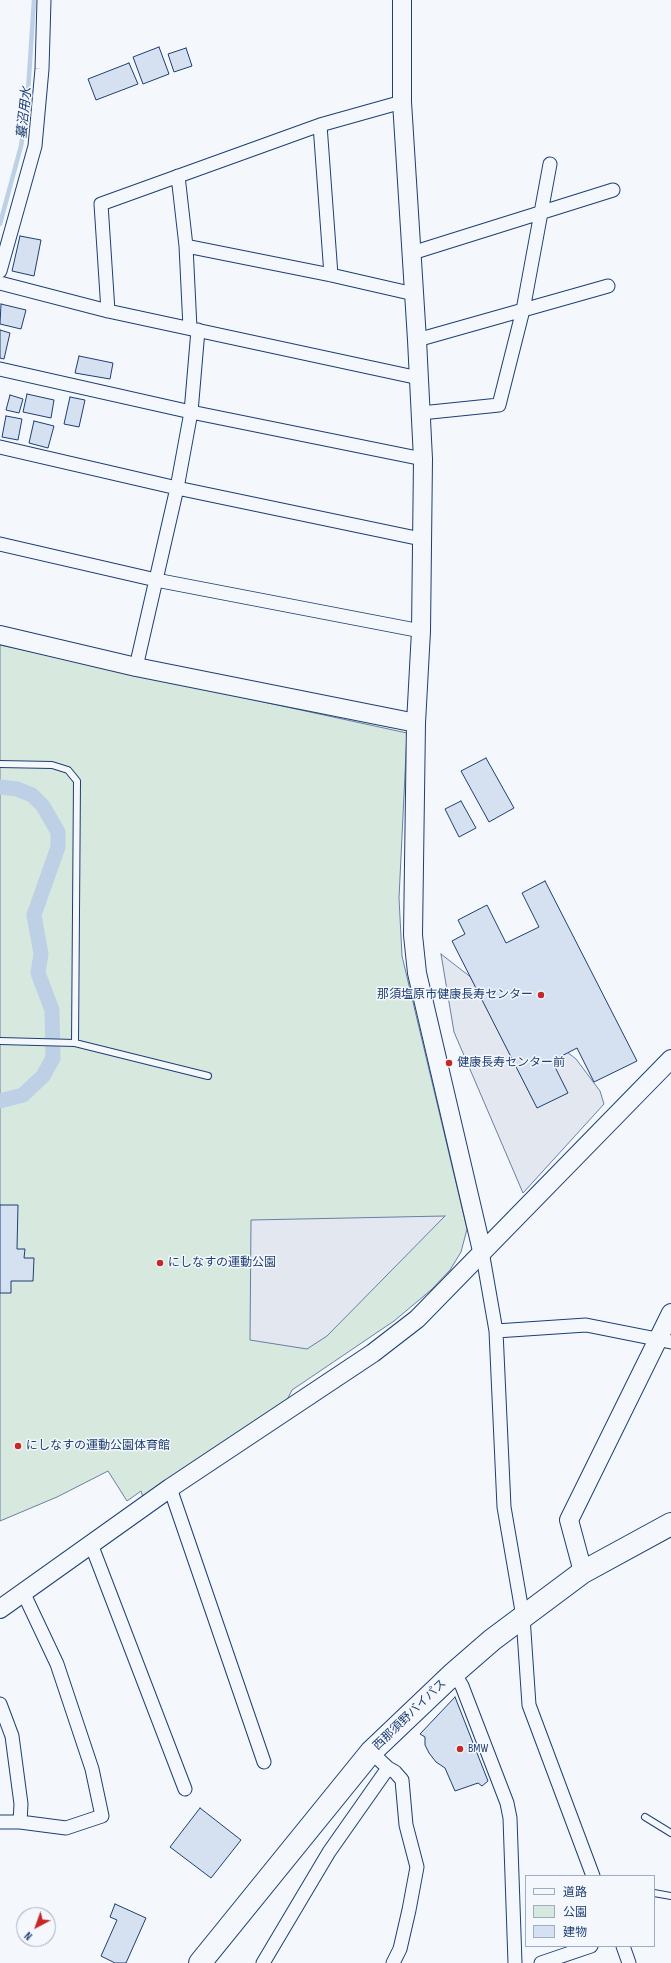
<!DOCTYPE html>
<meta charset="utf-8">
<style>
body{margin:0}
#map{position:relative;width:671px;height:1963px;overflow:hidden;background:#f4f7fb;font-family:"Sofia Sans Condensed","Noto Sans JP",sans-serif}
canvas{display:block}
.legend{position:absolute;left:525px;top:1875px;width:130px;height:72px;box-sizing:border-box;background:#f4f7fb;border:1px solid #9eadc5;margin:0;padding:5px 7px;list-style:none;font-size:12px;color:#1d3f73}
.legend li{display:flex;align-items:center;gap:8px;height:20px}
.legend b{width:20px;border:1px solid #9eadc5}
.north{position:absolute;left:16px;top:1907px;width:40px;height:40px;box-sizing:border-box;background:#f4f7fb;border:1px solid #9eadc5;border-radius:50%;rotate:221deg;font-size:11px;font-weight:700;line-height:16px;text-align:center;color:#1d3f73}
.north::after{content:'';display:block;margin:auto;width:14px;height:18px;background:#c62828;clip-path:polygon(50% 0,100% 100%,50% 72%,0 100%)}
</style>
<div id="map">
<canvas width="671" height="1963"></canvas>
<ul class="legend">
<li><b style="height:5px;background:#f4f7fb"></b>道路</li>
<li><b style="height:11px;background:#d7e8df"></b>公園</li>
<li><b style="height:11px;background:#d5e0f0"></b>建物</li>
</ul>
<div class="north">N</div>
</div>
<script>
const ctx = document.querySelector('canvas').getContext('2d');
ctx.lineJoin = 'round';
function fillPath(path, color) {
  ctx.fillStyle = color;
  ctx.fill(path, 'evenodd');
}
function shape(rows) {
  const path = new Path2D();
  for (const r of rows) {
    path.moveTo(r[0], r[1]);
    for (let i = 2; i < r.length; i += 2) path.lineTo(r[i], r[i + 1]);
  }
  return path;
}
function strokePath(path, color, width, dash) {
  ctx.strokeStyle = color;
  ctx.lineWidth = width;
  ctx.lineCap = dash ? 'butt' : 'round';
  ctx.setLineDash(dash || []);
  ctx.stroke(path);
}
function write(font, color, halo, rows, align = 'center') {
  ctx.font = font + ' "Sofia Sans Condensed","Noto Sans JP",sans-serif';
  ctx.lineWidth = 3;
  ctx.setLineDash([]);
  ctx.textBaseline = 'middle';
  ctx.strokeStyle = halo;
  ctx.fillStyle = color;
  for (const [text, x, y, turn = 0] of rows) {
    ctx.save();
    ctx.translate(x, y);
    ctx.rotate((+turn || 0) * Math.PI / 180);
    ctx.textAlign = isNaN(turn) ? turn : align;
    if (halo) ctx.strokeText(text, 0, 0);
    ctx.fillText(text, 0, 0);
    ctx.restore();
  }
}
const green = shape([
 [0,645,407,733,399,898,402,956,467,1229,461,1252,450,1270,431,1290,394,1321,292,1390,287,1400,143,1497,141,1491,127,1501,108,1471,57,1497,0,1521,0,645]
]);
fillPath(green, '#d7e8df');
strokePath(green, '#687fa3', 1);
const parking = shape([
 [441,954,576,1059,600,1091,604,1104,523,1193,454,1032,441,954],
 [445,1216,327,1336,307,1349,250,1340,251,1220,445,1216]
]);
fillPath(parking, '#e3e8f0');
strokePath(parking, '#687fa3', 1);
strokePath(shape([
 [0,224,21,146,27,107,34,0]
]), '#bed0e5', 4.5);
strokePath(shape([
 [0,787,17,789,32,795,43,806,58,832,58,847,34,915,41,954,38,973,52,1010,53,1058,43,1076,23,1095,0,1101]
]), '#bed0e5', 15);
const building = shape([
 [159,47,169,74,143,84,133,57,159,47],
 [186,48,192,66,174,72,168,54,186,48],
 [129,63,138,84,96,100,88,79,129,63],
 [20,236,41,240,34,276,12,271,20,236],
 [1,304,26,310,21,329,0,324,1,304],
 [0,330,10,333,4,359,0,358,0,330],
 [79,356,113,363,110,379,75,373,79,356],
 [27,394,54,400,51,418,23,412,27,394],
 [10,395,23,399,19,413,6,410,10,395],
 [70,397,85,400,79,427,64,424,70,397],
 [6,416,22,419,18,440,2,437,6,416],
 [34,421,54,426,48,448,29,443,34,421],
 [486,758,514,808,489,822,461,771,486,758],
 [461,801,476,828,459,837,445,809,461,801],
 [545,881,637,1061,594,1082,577,1048,552,1061,568,1093,537,1108,452,941,465,934,458,920,487,905,506,943,539,927,522,893,545,881],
 [0,1205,18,1205,17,1249,25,1249,24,1258,34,1258,33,1281,11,1281,11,1293,0,1293,0,1205],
 [455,1697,488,1781,482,1786,478,1783,455,1791,445,1768,436,1762,429,1753,425,1745,425,1737,420,1734,455,1697],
 [200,1808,241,1840,211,1878,170,1847,200,1808],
 [115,1904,146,1918,126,1963,115,1963,101,1956,117,1920,110,1917,115,1904]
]);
fillPath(building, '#d5e0f0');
strokePath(building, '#1d3f73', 1);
const lane = shape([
 [0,764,52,765,68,770,77,781,75,1043,208,1076],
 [0,1041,75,1043],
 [645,1817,671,1833],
 [654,1893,671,1896]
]);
const street = shape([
 [320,125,331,275],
 [178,176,186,246,190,328],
 [186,246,331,275,414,294],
 [412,253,613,190],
 [0,271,35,146,42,69,44,0],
 [0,283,108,311,419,378],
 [108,311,101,204,320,125,402,102],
 [417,340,608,286],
 [0,369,191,412,423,459],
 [421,413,499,405,523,310,550,164],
 [0,447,177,488,421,539],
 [0,544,156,580,421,631],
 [136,667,177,488,191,412,198,330],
 [482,1251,496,1331,504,1507,523,1617,529,1705,593,1876],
 [496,1331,586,1325,671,1342],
 [170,1488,264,1762],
 [91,1544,185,1789],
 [454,1673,462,1686,507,1803,510,1818,515,1963],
 [0,1704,12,1736,21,1804,20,1822],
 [371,1752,388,1768,395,1772,402,1780,406,1825,417,1867,409,1910,400,1949,393,1963],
 [0,1822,20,1822,66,1828,102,1816,92,1769,57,1664,23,1592],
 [623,1946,629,1963],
 [263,1963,329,1852,388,1768],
 [541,1963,591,1946]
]);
const secondary = shape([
 [402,0,402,102,417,340,423,459,421,631,416,723,413,935,417,973,482,1251],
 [0,635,136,667,416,723],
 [583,1572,569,1520,671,1313],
 [0,1609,170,1488,373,1353,417,1319,671,1059]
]);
const highway = shape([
 [200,1963,371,1752,454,1673,492,1640,583,1572,671,1524]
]);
strokePath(lane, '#1d3f73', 8);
strokePath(street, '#1d3f73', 15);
strokePath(secondary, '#1d3f73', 20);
strokePath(highway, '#1d3f73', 24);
strokePath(lane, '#f4f7fb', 6);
strokePath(street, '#f4f7fb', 13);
strokePath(secondary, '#f4f7fb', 18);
strokePath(highway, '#f4f7fb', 22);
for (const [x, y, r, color] of [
 [541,995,4,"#c62828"],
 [449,1063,4,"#c62828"],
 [160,1263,4,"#c62828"],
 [18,1446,4,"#c62828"],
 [460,1749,4,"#c62828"]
]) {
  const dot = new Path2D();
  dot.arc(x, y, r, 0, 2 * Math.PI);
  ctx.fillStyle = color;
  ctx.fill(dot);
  strokePath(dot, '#f4f7fb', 1.5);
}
write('12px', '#1d3f73', '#f4f7fb', [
 ["那須塩原市健康長寿センター",533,995,"right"],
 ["健康長寿センター前",457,1063],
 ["にしなすの運動公園",168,1263],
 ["にしなすの運動公園体育館",26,1446],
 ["BMW",468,1749]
], 'left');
write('12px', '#1d3f73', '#f4f7fb', [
 ["西那須野バイパス",410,1715,-44]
]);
write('italic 13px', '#1d3f73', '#f4f7fb', [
 ["蟇沼用水",25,113,-84]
]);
</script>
